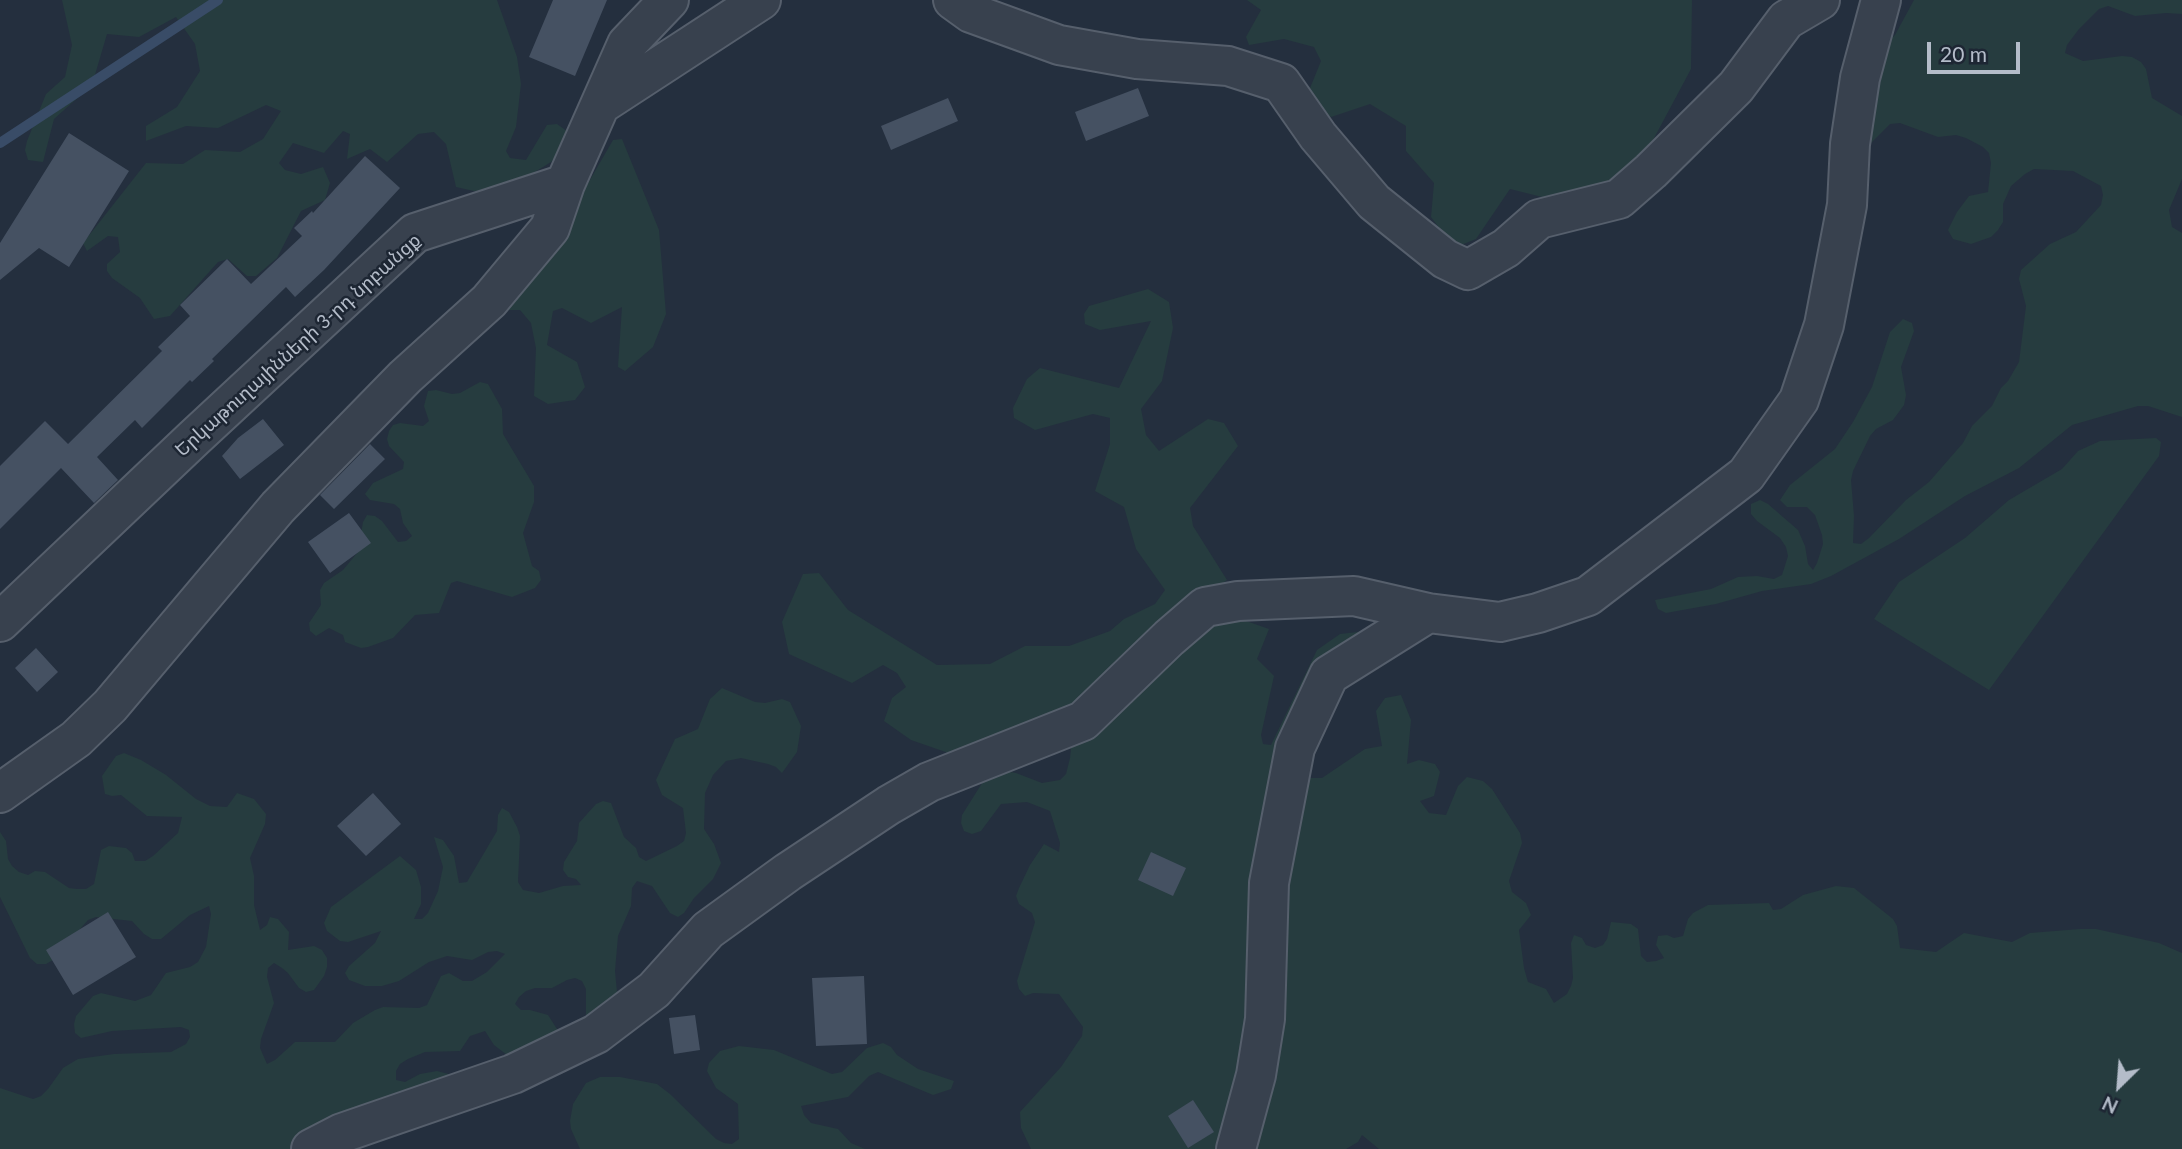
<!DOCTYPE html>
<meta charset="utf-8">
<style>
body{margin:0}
#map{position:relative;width:2182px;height:1149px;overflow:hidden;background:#242f3e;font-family:Lato,sans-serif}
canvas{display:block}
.north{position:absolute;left:2084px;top:1051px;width:70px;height:70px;-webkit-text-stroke:5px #1d2633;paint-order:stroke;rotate:205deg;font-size:19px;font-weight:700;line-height:28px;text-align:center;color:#b4bcc9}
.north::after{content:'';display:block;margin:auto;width:24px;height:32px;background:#b4bcc9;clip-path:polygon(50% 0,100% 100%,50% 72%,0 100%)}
.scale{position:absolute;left:1927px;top:42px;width:93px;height:32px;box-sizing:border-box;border:4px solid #b4bcc9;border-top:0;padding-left:9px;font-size:21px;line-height:24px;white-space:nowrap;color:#b4bcc9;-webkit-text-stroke:5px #1d2633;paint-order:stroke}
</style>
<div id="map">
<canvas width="2182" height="1149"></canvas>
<div class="north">N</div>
<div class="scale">20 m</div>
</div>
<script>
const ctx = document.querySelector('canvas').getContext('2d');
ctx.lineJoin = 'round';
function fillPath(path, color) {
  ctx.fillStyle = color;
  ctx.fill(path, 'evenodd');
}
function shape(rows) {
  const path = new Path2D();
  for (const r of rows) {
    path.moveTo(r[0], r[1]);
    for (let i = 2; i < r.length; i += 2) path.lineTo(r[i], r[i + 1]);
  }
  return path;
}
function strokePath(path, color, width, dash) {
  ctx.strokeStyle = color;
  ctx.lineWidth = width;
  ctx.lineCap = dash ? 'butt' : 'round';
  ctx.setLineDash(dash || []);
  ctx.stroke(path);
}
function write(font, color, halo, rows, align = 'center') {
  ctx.font = font + ' Lato,"Noto Sans Armenian",sans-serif';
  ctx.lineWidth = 5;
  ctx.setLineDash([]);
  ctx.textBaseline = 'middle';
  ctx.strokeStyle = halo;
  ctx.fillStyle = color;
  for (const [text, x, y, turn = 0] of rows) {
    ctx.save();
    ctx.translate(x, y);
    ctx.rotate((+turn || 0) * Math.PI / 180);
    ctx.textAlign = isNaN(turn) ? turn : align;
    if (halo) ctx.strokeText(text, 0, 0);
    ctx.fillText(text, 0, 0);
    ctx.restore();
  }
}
fillPath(shape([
 [62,0,497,0,517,57,521,84,516,127,506,151,510,158,526,160,547,125,557,124,578,139,551,162,496,196,456,187,446,144,434,132,418,134,387,162,370,149,347,159,350,134,343,131,324,153,293,143,279,163,285,170,301,174,323,167,330,183,325,200,301,211,277,258,256,276,247,276,228,259,218,262,170,316,154,319,140,298,112,278,107,271,107,264,120,252,118,237,108,236,87,251,83,243,146,163,183,164,205,150,240,152,263,139,281,111,266,105,218,128,186,126,146,141,146,126,177,107,200,71,195,44,176,17,139,37,107,34,92,85,54,119,43,162,28,160,25,150,27,141,46,94,65,77,72,45],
 [1247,0,1692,0,1691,69,1637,170,1609,193,1558,201,1510,189,1476,239,1461,245,1446,237,1431,217,1434,183,1406,151,1406,126,1370,104,1331,117,1318,107,1308,93,1321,61,1314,47,1284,39,1249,45,1246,37,1261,10],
 [1914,0,2182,0,2182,14,2166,13,2135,16,2108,6,2099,9,2079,29,2067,45,2065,53,2083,61,2122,56,2132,57,2141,62,2146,69,2152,98,2182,116,2182,179,2169,210,2172,227,2182,233,2182,417,2148,406,2138,406,2072,425,2019,468,1965,496,1899,539,1831,576,1811,584,1762,591,1716,604,1666,613,1658,609,1655,600,1711,589,1738,577,1757,576,1774,579,1782,575,1788,556,1786,547,1780,538,1757,521,1751,514,1751,504,1760,500,1768,504,1798,530,1805,546,1808,564,1813,570,1817,563,1823,544,1822,535,1815,515,1807,507,1787,507,1780,500,1790,485,1835,449,1853,422,1872,387,1890,332,1903,319,1912,323,1914,331,1901,367,1906,395,1904,405,1893,420,1876,429,1870,436,1853,471,1851,480,1854,516,1853,543,1861,544,1869,538,1906,500,1929,482,1963,443,1972,426,1992,406,2001,388,2008,381,2019,362,2026,306,2019,279,2021,270,2050,244,2076,232,2101,205,2103,195,2101,186,2073,171,2034,169,2025,174,2011,186,2003,204,2003,222,1998,230,1991,237,1971,244,1953,239,1948,230,1957,212,1969,196,1988,192,1991,163,1989,153,1983,147,1966,138,1956,135,1938,137,1900,123,1890,124,1870,144,1862,148,1880,49,1895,35],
 [622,139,659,230,666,314,653,347,625,371,618,367,622,307,591,323,562,308,553,311,547,345,577,362,585,387,575,400,548,404,534,396,536,348,531,323,520,310,504,310,549,251,613,140],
 [1148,289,1169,302,1173,328,1162,381,1141,409,1146,435,1159,451,1208,419,1224,423,1238,446,1190,508,1193,526,1227,580,1193,607,1235,617,1269,629,1257,659,1274,676,1261,735,1263,744,1271,745,1317,650,1340,634,1375,630,1346,660,1304,778,1322,778,1365,749,1382,746,1376,711,1385,698,1401,695,1411,720,1407,764,1419,760,1435,764,1440,772,1434,796,1420,801,1429,813,1446,815,1458,786,1467,777,1483,781,1492,789,1520,833,1522,843,1509,881,1512,892,1526,903,1531,915,1519,930,1524,968,1528,982,1546,989,1554,1003,1567,994,1571,986,1573,978,1571,943,1574,935,1582,938,1586,945,1595,948,1603,945,1607,939,1611,922,1631,924,1638,929,1641,956,1647,962,1656,961,1664,958,1656,945,1658,936,1667,935,1674,938,1683,936,1688,919,1693,913,1708,905,1769,903,1773,910,1781,909,1803,895,1836,886,1854,888,1893,919,1897,926,1900,948,1936,952,1964,933,2012,942,2030,933,2080,929,2096,929,2159,943,2182,953,2182,1149,1379,1149,1362,1135,1358,1142,1346,1149,1031,1149,1021,1128,1020,1112,1061,1067,1082,1036,1083,1027,1059,994,1033,993,1025,996,1019,989,1017,981,1035,922,1032,913,1019,904,1016,896,1019,888,1030,865,1044,844,1059,852,1060,843,1050,811,1027,802,1001,804,981,831,972,834,964,831,961,823,962,815,984,780,998,770,1016,773,1042,783,1060,780,1066,774,1070,758,1071,749,1068,742,960,757,911,740,884,721,892,698,906,687,897,673,883,665,852,683,789,654,782,622,803,574,819,573,848,610,937,665,990,664,1025,646,1069,646,1110,631,1124,619,1155,604,1165,590,1136,549,1124,507,1095,491,1110,444,1110,418,1093,414,1035,430,1014,418,1013,408,1027,379,1040,368,1119,388,1151,321,1100,330,1085,324,1084,314,1089,306],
 [480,382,488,384,502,409,503,434,534,486,534,502,523,533,532,566,539,571,541,580,535,588,512,597,457,581,451,583,439,613,415,615,393,638,368,647,361,648,345,642,343,635,329,628,316,636,310,631,309,623,321,605,320,590,324,583,343,570,358,552,363,522,367,515,375,516,382,521,398,542,406,541,412,536,403,523,400,509,394,504,370,500,365,494,373,483,403,469,404,462,389,446,387,439,389,431,393,425,400,423,423,426,429,421,424,406,428,391,436,390,452,394,460,393],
 [2156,438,2161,442,2159,456,1989,690,1874,619,1899,582,1965,538,2009,500,2062,469,2078,451,2100,441],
 [722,688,755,702,765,703,782,699,790,702,801,726,797,752,782,773,776,767,768,764,741,758,726,761,713,775,705,793,704,829,714,844,721,863,713,879,694,898,684,913,678,917,670,913,652,886,637,881,632,888,631,906,618,936,615,971,617,992,622,1008,586,1023,586,989,582,981,575,978,567,980,552,988,535,988,526,991,519,997,515,1004,521,1010,530,1010,548,1015,557,1029,557,1038,507,1055,494,1045,485,1031,470,1036,460,1051,425,1052,408,1059,400,1064,396,1071,396,1080,405,1082,420,1074,437,1071,452,1075,310,1149,0,1149,0,1088,33,1099,41,1096,48,1089,63,1068,78,1059,114,1054,171,1052,186,1044,190,1037,189,1030,181,1027,112,1031,81,1038,75,1033,74,1024,76,1016,93,996,101,993,135,1001,151,995,166,973,190,967,198,962,206,947,211,914,209,906,190,915,161,939,152,939,144,934,132,921,96,917,88,920,53,960,46,964,37,964,30,958,0,897,0,832,6,841,8,859,12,866,19,872,28,875,35,871,45,872,69,888,77,889,86,889,94,884,101,850,109,846,126,848,132,853,135,861,145,861,153,856,178,833,182,817,147,816,121,795,112,796,105,794,102,776,116,756,124,753,141,760,166,775,196,799,210,806,227,807,237,793,254,799,266,814,265,824,250,858,254,876,254,905,260,930,267,925,270,917,278,919,289,932,288,950,314,946,322,950,327,958,327,967,324,976,314,990,306,992,299,988,288,973,282,968,274,963,268,968,267,977,274,1003,261,1039,260,1048,267,1064,275,1060,295,1042,335,1042,353,1023,375,1010,383,1007,419,1008,427,1005,441,976,449,973,463,981,472,981,487,972,505,954,497,951,488,952,472,960,447,956,429,962,399,981,382,986,365,986,349,980,345,973,349,966,375,943,381,931,348,942,340,941,327,931,324,923,331,907,400,856,416,870,421,887,421,904,414,919,422,919,428,913,438,891,443,867,434,837,443,840,454,856,459,883,467,882,497,831,498,815,502,808,509,812,517,827,520,836,518,882,523,890,539,893,563,886,581,885,576,879,568,877,563,870,564,862,577,841,579,823,596,804,603,801,611,803,624,837,636,848,639,857,646,861,677,846,684,841,686,833,683,808,662,795,656,780,675,739,698,729,710,699],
 [883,1043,891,1047,897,1055,918,1069,954,1081,951,1089,933,1095,878,1072,869,1076,848,1097,801,1106,804,1115,811,1123,838,1129,851,1143,865,1149,580,1149,571,1129,570,1121,573,1104,586,1083,600,1077,620,1077,657,1084,670,1094,716,1139,724,1143,732,1144,739,1139,738,1104,716,1088,707,1071,709,1063,720,1051,739,1046,774,1050,832,1074,842,1072,867,1048]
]), '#263c3f');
strokePath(shape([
 [0,143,218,0]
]), '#394c67', 10);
fillPath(shape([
 [553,0,607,0,575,76,529,57],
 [1138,88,1149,116,1086,141,1075,112],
 [948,98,958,121,891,150,881,126],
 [69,133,129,171,69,267,39,248,0,280,0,243],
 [365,156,400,188,324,270,295,297,286,287,212,359,214,361,192,382,190,380,142,428,135,420,97,457,118,480,94,503,61,468,0,529,0,466,45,421,68,444,162,351,158,347,190,316,180,305,227,259,251,284,302,236,294,228,312,211,313,213],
 [263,419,284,445,240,479,222,456,238,438],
 [370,444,385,459,334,509,320,495],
 [349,513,371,543,330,573,308,542],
 [36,648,58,672,37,692,15,668],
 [373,793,401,824,366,856,337,826],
 [1151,852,1186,868,1173,896,1138,880],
 [108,912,136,957,73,995,46,950],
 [864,976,867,1044,816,1046,812,978],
 [695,1015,700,1050,674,1054,669,1018],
 [1193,1100,1214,1132,1188,1148,1168,1116]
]), '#455162');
const minor = shape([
 [953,0,971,13,1059,45,1137,59,1228,66,1281,83,1318,136,1374,202,1445,259,1468,270,1506,248,1539,219,1619,199,1651,171,1736,87,1786,20,1820,0],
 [600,105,761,0],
 [0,622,194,438,415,233,565,184,627,44,669,0],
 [0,793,76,739,110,706,278,507,405,377,489,301,550,228,565,184],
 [311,1149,342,1133,513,1074,596,1034,654,990,708,930,788,872,889,805,929,782,1083,721,1169,638,1205,607,1238,601,1354,596,1428,613,1500,622,1538,613,1588,596,1746,475,1799,400,1824,325,1847,205,1850,144,1860,78,1881,0],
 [1236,1149,1256,1075,1265,1019,1269,883,1295,748,1329,675,1428,613]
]);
strokePath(minor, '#565f6c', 42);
strokePath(minor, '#38414e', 38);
write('19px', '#b4bcc9', '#1d2633', [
 ["Երկաթուղայինների 3-րդ նրբանցք",298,345,-42]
]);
</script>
